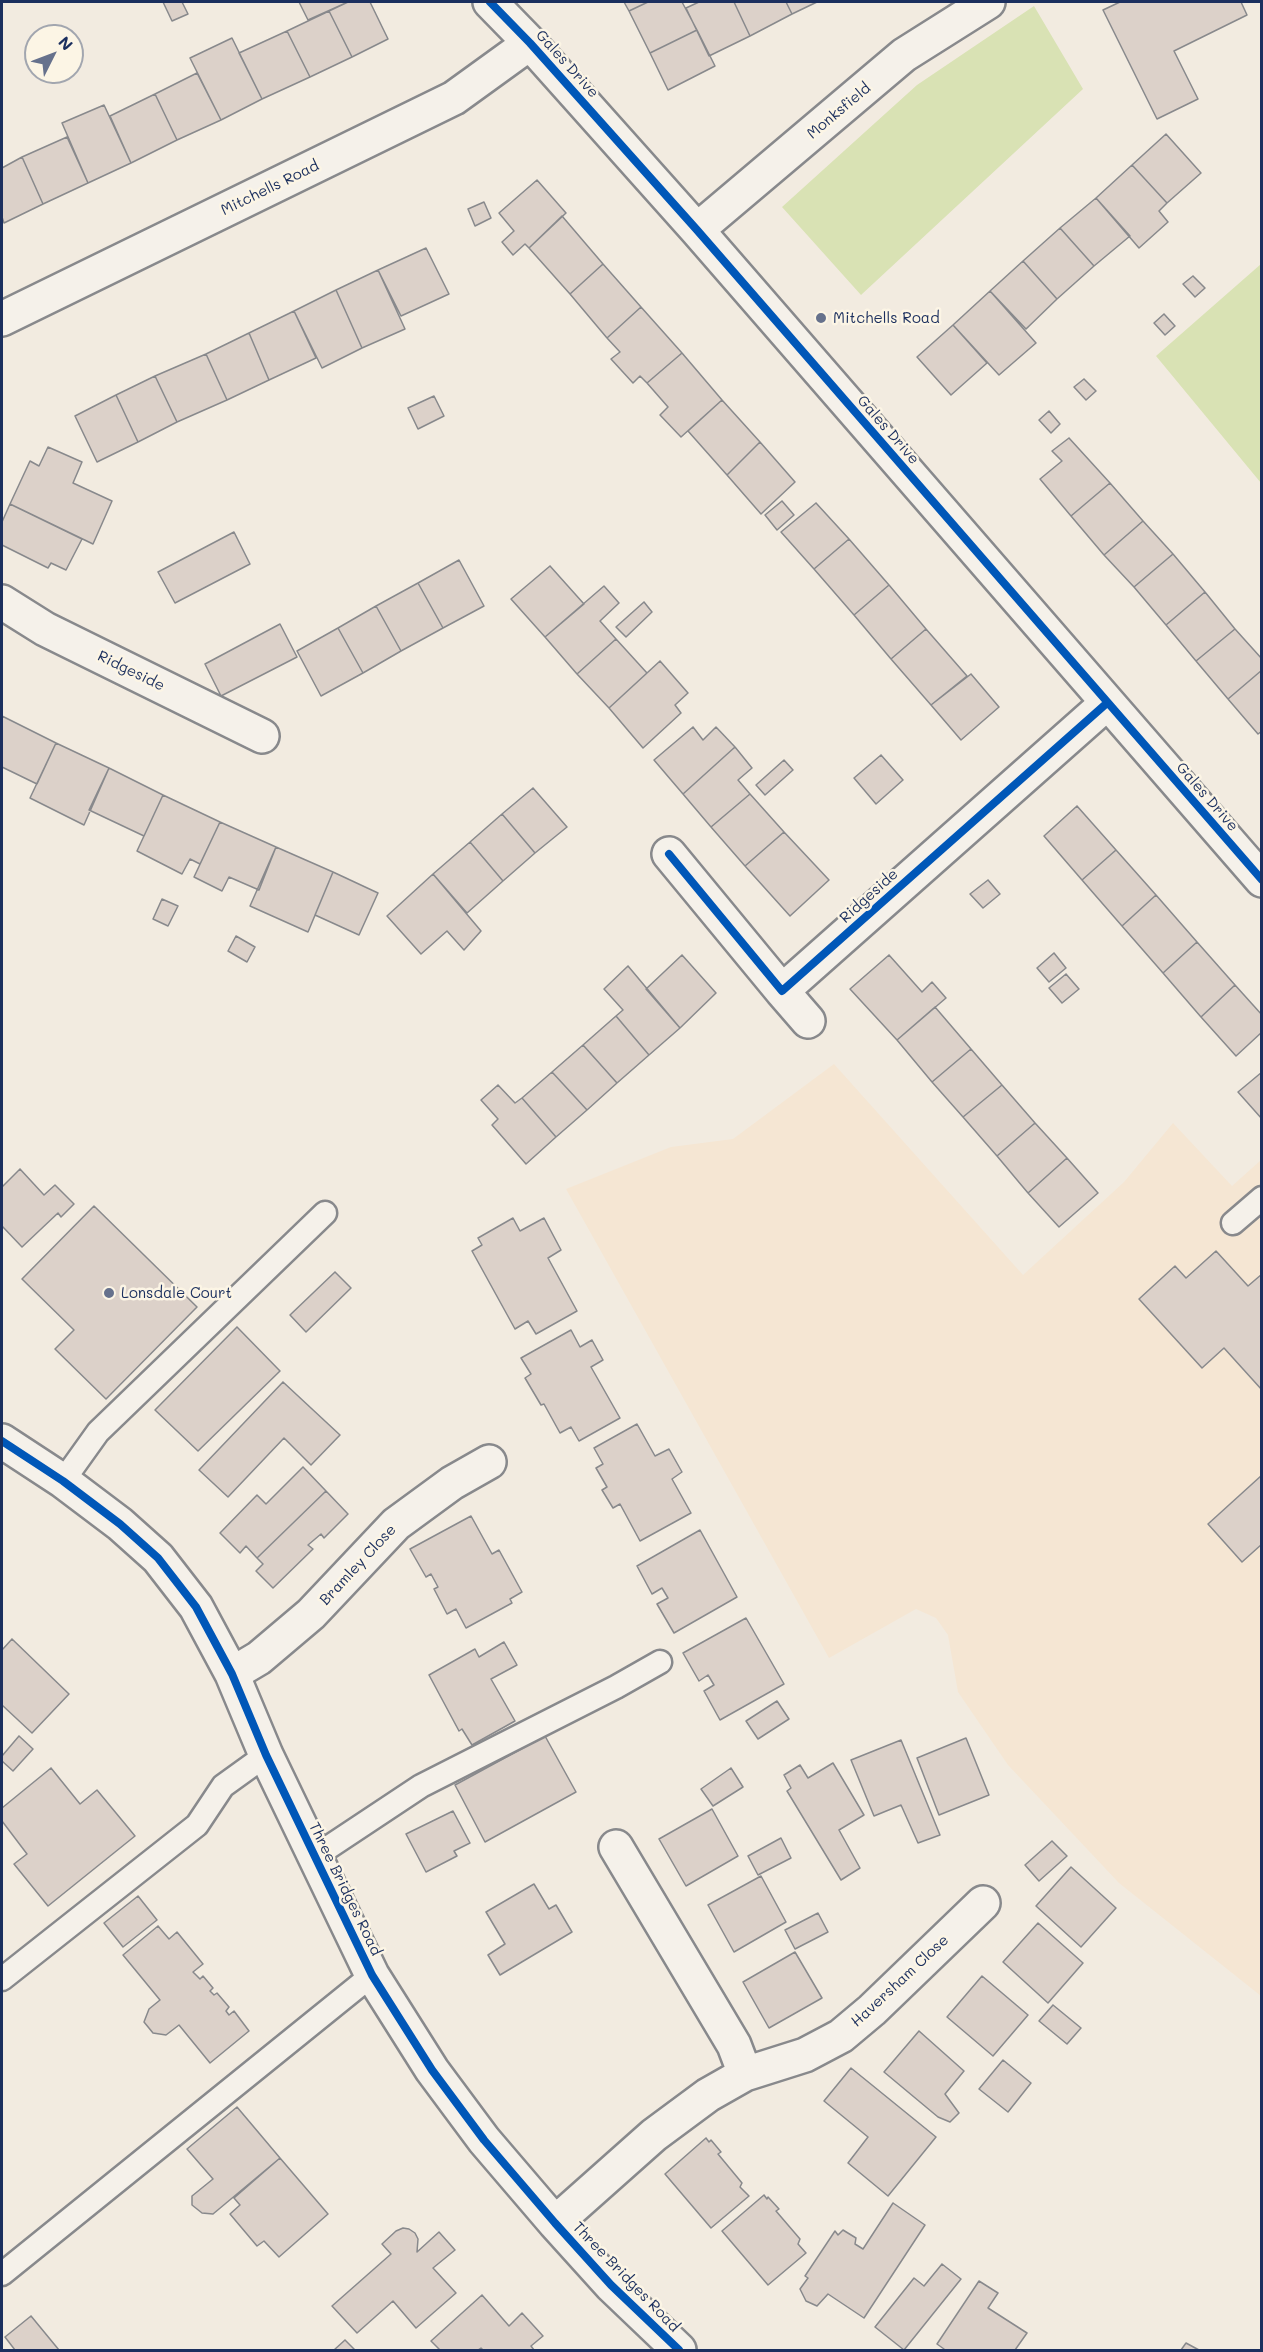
<!DOCTYPE html>
<style>
body{margin:0}
#map{position:relative;width:1263px;height:2352px;overflow:hidden;background:#f2ebe0;font-family:Mali,sans-serif}
canvas{display:block}
.frame{position:absolute;inset:0;border:3px solid #1b2f5e;pointer-events:none}
.north{position:absolute;left:24px;top:24px;width:60px;height:60px;box-sizing:border-box;background:#fcf5e5;border:2px solid #a2a6af;border-radius:50%;rotate:48deg;font-size:16px;font-weight:700;line-height:24px;text-align:center;color:#1b2f5e}
.north::after{content:'';display:block;margin:auto;width:21px;height:27px;background:#66718c;clip-path:polygon(50% 0,100% 100%,50% 72%,0 100%)}
</style>
<div id="map">
<canvas width="1263" height="2352"></canvas>
<div class="frame"></div>
<div class="north">N</div>
</div>
<script>
const ctx = document.querySelector('canvas').getContext('2d');
ctx.lineJoin = 'round';
function fillPath(path, color) {
  ctx.fillStyle = color;
  ctx.fill(path, 'evenodd');
}
function shape(rows) {
  const path = new Path2D();
  for (const r of rows) {
    path.moveTo(r[0], r[1]);
    for (let i = 2; i < r.length; i += 2) path.lineTo(r[i], r[i + 1]);
  }
  return path;
}
function strokePath(path, color, width, dash) {
  ctx.strokeStyle = color;
  ctx.lineWidth = width;
  ctx.lineCap = dash ? 'butt' : 'round';
  ctx.setLineDash(dash || []);
  ctx.stroke(path);
}
function write(font, color, halo, rows, align = 'center') {
  ctx.font = font + ' Mali,sans-serif';
  ctx.lineWidth = 5;
  ctx.setLineDash([]);
  ctx.textBaseline = 'middle';
  ctx.strokeStyle = halo;
  ctx.fillStyle = color;
  for (const [text, x, y, turn = 0] of rows) {
    ctx.save();
    ctx.translate(x, y);
    ctx.rotate((+turn || 0) * Math.PI / 180);
    ctx.textAlign = isNaN(turn) ? turn : align;
    if (halo) ctx.strokeText(text, 0, 0);
    ctx.fillText(text, 0, 0);
    ctx.restore();
  }
}
fillPath(shape([
 [834,1064,1023,1275,1124,1182,1173,1123,1232,1186,1261,1160,1261,1996,1119,1883,1008,1765,958,1692,948,1635,936,1618,916,1609,829,1658,566,1189,671,1147,733,1139]
]), '#f5e6d3');
fillPath(shape([
 [1034,6,1083,89,861,295,782,207,917,85],
 [1261,264,1261,483,1156,356]
]), '#d9e2b4');
const building = shape([
 [163,2,182,2,188,14,172,21,163,2],
 [299,2,348,2,308,20,299,2],
 [348,2,370,2,388,39,352,57,329,11,348,2],
 [624,2,648,2,629,11,624,2],
 [648,2,682,2,697,30,650,53,629,11,648,2],
 [699,2,734,2,750,36,709,56,686,8,699,2],
 [734,2,786,2,792,14,750,36,734,2],
 [786,2,817,2,792,14,786,2],
 [1120,2,1241,2,1247,15,1174,51,1198,99,1157,119,1103,10,1120,2],
 [329,11,352,57,310,77,287,31,329,11],
 [697,30,715,66,668,90,650,53,697,30],
 [287,31,310,77,262,99,239,53,287,31],
 [232,38,262,99,221,120,190,58,232,38],
 [197,73,221,120,177,140,155,94,197,73],
 [155,94,177,140,131,163,110,116,155,94],
 [104,105,131,163,88,183,62,123,104,105],
 [1166,134,1201,173,1167,203,1132,165,1166,134],
 [67,137,88,183,43,204,22,157,67,137],
 [22,157,43,204,4,223,2,217,2,168,22,157],
 [1132,165,1167,203,1159,211,1168,222,1139,248,1096,198,1132,165],
 [537,180,566,213,529,248,525,244,513,255,502,242,514,231,499,213,537,180],
 [1096,198,1130,236,1094,266,1060,228,1096,198],
 [484,202,491,218,475,226,468,209,484,202],
 [562,216,603,264,570,294,529,248,562,216],
 [1060,228,1094,266,1057,299,1023,261,1060,228],
 [426,248,449,294,401,316,378,270,426,248],
 [1023,261,1057,299,1026,329,990,291,1023,261],
 [603,264,641,307,607,338,570,294,603,264],
 [378,270,405,329,362,348,336,290,378,270],
 [1193,276,1205,288,1195,297,1183,284,1193,276],
 [336,290,362,348,322,368,294,311,336,290],
 [990,291,1036,343,999,375,953,325,990,291],
 [641,307,682,353,647,383,640,376,633,383,611,359,620,352,607,338,641,307],
 [294,311,316,358,269,380,249,333,294,311],
 [1164,314,1175,326,1165,335,1154,323,1164,314],
 [953,325,987,363,951,395,917,357,953,325],
 [249,333,269,380,227,400,206,354,249,333],
 [682,353,722,400,681,437,660,415,668,407,647,383,682,353],
 [206,354,227,400,177,422,155,376,206,354],
 [155,376,177,422,138,442,116,395,155,376],
 [1084,379,1096,391,1086,400,1074,387,1084,379],
 [116,395,138,442,97,462,75,416,116,395],
 [434,396,444,416,418,429,408,408,434,396],
 [722,400,760,442,727,475,688,431,722,400],
 [1049,411,1060,424,1051,433,1039,420,1049,411],
 [1069,438,1110,483,1071,516,1040,479,1062,461,1052,451,1069,438],
 [760,442,795,482,761,514,727,475,760,442],
 [48,447,82,462,73,483,112,501,93,544,10,504,30,461,39,466,48,447],
 [1110,483,1143,521,1104,555,1071,516,1110,483],
 [782,501,794,515,777,530,765,515,782,501],
 [816,503,849,539,814,569,781,532,816,503],
 [10,504,82,539,66,570,51,563,48,568,2,545,2,522,10,504],
 [1143,521,1173,554,1134,587,1104,555,1143,521],
 [234,532,250,564,175,603,158,572,234,532],
 [849,539,889,585,854,615,814,569,849,539],
 [1173,554,1205,592,1166,625,1134,587,1173,554],
 [459,560,484,606,443,628,418,583,459,560],
 [550,566,584,604,545,637,511,599,550,566],
 [418,583,443,628,401,651,376,606,418,583],
 [889,585,926,629,891,659,854,615,889,585],
 [604,586,619,603,600,621,616,639,577,674,545,637,604,586],
 [1205,592,1235,629,1196,661,1166,625,1205,592],
 [644,602,652,612,626,637,616,627,644,602],
 [376,606,401,651,363,673,338,628,376,606],
 [280,624,297,657,221,696,205,664,280,624],
 [338,628,363,673,321,696,297,651,338,628],
 [926,629,967,676,931,705,891,659,926,629],
 [1235,629,1262,659,1262,670,1228,699,1196,661,1235,629],
 [616,639,647,673,609,708,577,674,616,639],
 [660,661,688,693,675,705,681,713,643,748,609,708,660,661],
 [1262,670,1262,731,1258,734,1228,699,1262,670],
 [971,674,999,707,961,740,931,705,971,674],
 [2,716,56,743,37,784,2,767,2,716],
 [693,727,703,740,716,727,735,747,683,794,654,760,693,727],
 [56,743,109,768,84,825,30,798,56,743],
 [735,747,752,768,738,780,750,794,711,827,683,794,735,747],
 [881,755,903,780,876,804,854,778,881,755],
 [784,760,793,770,765,795,756,785,784,760],
 [109,768,163,795,144,836,89,810,109,768],
 [533,788,567,827,535,853,502,814,533,788],
 [750,794,784,832,745,866,711,827,750,794],
 [163,795,220,822,200,864,190,859,182,874,137,851,163,795],
 [1077,806,1116,850,1082,880,1044,836,1077,806],
 [502,814,535,853,503,881,470,842,502,814],
 [220,822,276,847,259,890,229,877,222,891,194,877,220,822],
 [784,832,829,880,790,916,745,866,784,832],
 [470,842,503,881,467,913,433,874,470,842],
 [276,847,333,872,308,932,250,906,276,847],
 [1116,850,1156,895,1122,926,1082,880,1116,850],
 [333,872,378,893,359,935,315,915,333,872],
 [433,874,481,931,464,950,447,931,421,954,387,916,433,874],
 [988,880,1000,894,983,908,970,894,988,880],
 [1156,895,1197,942,1163,973,1122,926,1156,895],
 [162,899,178,906,168,926,153,919,162,899],
 [236,936,255,947,247,962,228,951,236,936],
 [1197,942,1235,985,1201,1017,1163,973,1197,942],
 [1054,953,1066,968,1049,982,1037,968,1054,953],
 [682,955,716,993,680,1028,646,989,682,955],
 [889,955,922,992,932,982,946,998,897,1040,850,989,889,955],
 [628,966,680,1028,649,1055,616,1016,623,1010,604,989,628,966],
 [1066,974,1079,989,1062,1003,1049,988,1066,974],
 [1235,985,1262,1015,1262,1032,1236,1056,1201,1017,1235,985],
 [935,1007,971,1049,932,1082,897,1040,935,1007],
 [616,1016,649,1055,617,1083,583,1045,616,1016],
 [583,1045,617,1083,587,1110,552,1072,583,1045],
 [971,1049,1002,1085,963,1117,932,1082,971,1049],
 [552,1072,587,1110,556,1137,522,1098,552,1072],
 [1262,1072,1262,1119,1238,1092,1262,1072],
 [498,1085,515,1103,522,1098,556,1137,526,1164,492,1125,498,1119,481,1100,498,1085],
 [1002,1085,1035,1123,997,1156,963,1117,1002,1085],
 [1035,1123,1067,1158,1028,1193,997,1156,1035,1123],
 [1067,1158,1098,1193,1059,1227,1028,1193,1067,1158],
 [20,1169,44,1195,55,1185,74,1204,61,1217,58,1213,22,1247,2,1226,2,1187,20,1169],
 [94,1206,197,1307,106,1399,55,1349,74,1330,22,1279,94,1206],
 [513,1218,520,1231,544,1218,561,1250,548,1258,577,1311,536,1334,528,1321,515,1329,472,1251,482,1245,478,1238,513,1218],
 [1216,1251,1248,1286,1262,1274,1262,1390,1224,1348,1202,1368,1139,1299,1175,1266,1186,1278,1216,1251],
 [335,1272,351,1288,306,1332,290,1315,335,1272],
 [237,1327,280,1371,198,1451,155,1410,237,1327],
 [571,1330,580,1347,592,1340,603,1360,591,1367,620,1418,579,1441,571,1427,560,1433,544,1404,541,1405,525,1378,531,1374,521,1358,571,1330],
 [283,1382,340,1435,311,1465,284,1438,228,1497,199,1470,283,1382],
 [637,1424,655,1456,669,1449,682,1472,672,1479,691,1513,640,1541,620,1504,613,1508,602,1490,607,1487,596,1468,603,1464,594,1448,637,1424],
 [303,1467,326,1491,257,1558,246,1546,240,1553,220,1533,257,1495,266,1504,303,1467],
 [1262,1475,1262,1544,1242,1562,1208,1524,1262,1475],
 [326,1491,348,1514,324,1538,321,1534,308,1545,313,1549,273,1588,256,1571,263,1564,257,1558,326,1491],
 [471,1516,492,1554,499,1550,522,1592,510,1599,512,1603,466,1628,456,1609,447,1614,434,1589,438,1587,431,1574,426,1577,410,1549,471,1516],
 [700,1530,737,1597,674,1633,657,1604,668,1598,662,1588,652,1594,637,1566,700,1530],
 [746,1618,784,1684,720,1720,704,1691,714,1685,708,1675,699,1681,683,1653,746,1618],
 [12,1639,69,1694,32,1733,2,1705,2,1650,12,1639],
 [504,1642,517,1665,491,1679,515,1721,472,1745,462,1729,459,1731,429,1675,475,1649,479,1657,504,1642],
 [777,1701,789,1719,758,1739,746,1721,777,1701],
 [19,1736,33,1749,13,1771,2,1761,2,1756,19,1736],
 [545,1736,576,1792,485,1842,455,1785,545,1736],
 [966,1738,989,1795,939,1815,917,1758,966,1738],
 [901,1740,940,1835,918,1843,901,1805,874,1816,851,1760,901,1740],
 [833,1763,864,1815,839,1830,860,1868,841,1880,787,1791,791,1788,784,1775,800,1765,808,1778,833,1763],
 [51,1768,80,1804,97,1790,135,1836,48,1906,14,1864,27,1854,2,1821,2,1808,51,1768],
 [731,1768,743,1787,713,1806,701,1789,731,1768],
 [712,1809,738,1856,686,1886,659,1839,712,1809],
 [453,1811,470,1843,454,1851,457,1856,426,1872,406,1834,453,1811],
 [781,1838,791,1858,758,1875,748,1856,781,1838],
 [1052,1841,1067,1856,1039,1881,1025,1865,1052,1841],
 [1071,1867,1116,1908,1081,1947,1036,1906,1071,1867],
 [761,1876,786,1922,734,1952,708,1905,761,1876],
 [534,1884,549,1909,556,1905,572,1932,500,1975,488,1955,505,1944,486,1912,534,1884],
 [138,1896,157,1920,123,1947,104,1923,138,1896],
 [818,1913,828,1932,795,1949,785,1930,818,1913],
 [1038,1923,1083,1963,1048,2003,1003,1962,1038,1923],
 [158,1926,169,1939,177,1932,203,1964,193,1972,200,1979,203,1976,213,1988,210,1991,214,1995,217,1993,229,2007,226,2011,229,2015,234,2011,249,2031,210,2063,179,2025,166,2035,153,2033,144,2022,149,2009,160,2000,123,1955,158,1926],
 [795,1952,822,1998,769,2028,743,1982,795,1952],
 [982,1976,1028,2015,993,2056,947,2017,982,1976],
 [1053,2005,1081,2028,1067,2044,1039,2021,1053,2005],
 [919,2031,964,2071,945,2094,959,2113,950,2122,938,2117,884,2072,919,2031],
 [1003,2060,1031,2083,1008,2112,979,2089,1003,2060],
 [851,2068,936,2137,888,2196,848,2163,868,2137,824,2101,851,2068],
 [237,2107,280,2158,213,2214,202,2213,192,2205,192,2196,213,2179,187,2149,237,2107],
 [706,2138,709,2142,711,2140,721,2152,718,2154,742,2183,740,2187,749,2196,711,2228,665,2174,706,2138],
 [280,2158,328,2214,279,2257,264,2241,257,2246,230,2214,240,2205,234,2198,280,2158],
 [764,2195,767,2199,768,2197,779,2209,776,2211,800,2239,798,2244,806,2253,768,2285,722,2231,764,2195],
 [893,2203,925,2225,864,2318,828,2294,817,2306,806,2301,800,2289,808,2278,805,2276,835,2231,838,2235,843,2230,856,2238,855,2244,863,2249,893,2203],
 [403,2228,409,2229,415,2233,418,2239,417,2252,439,2232,455,2250,433,2268,456,2293,416,2328,393,2301,357,2333,332,2306,391,2254,382,2244,396,2231,403,2228],
 [942,2264,961,2279,904,2350,875,2327,914,2278,924,2286,942,2264],
 [979,2281,998,2293,988,2308,1027,2333,1015,2350,943,2350,944,2349,937,2344,979,2281],
 [482,2295,509,2326,522,2313,543,2336,531,2346,534,2350,483,2350,481,2348,478,2350,440,2350,431,2341,482,2295],
 [31,2316,59,2350,15,2350,5,2337,31,2316],
 [345,2340,355,2350,334,2350,345,2340],
 [1186,2343,1199,2350,1181,2350,1186,2343]
]);
fillPath(building, '#dcd1c9');
strokePath(building, '#88898c', 1.5);
const service = shape([
 [1233,1223,1262,1198],
 [63,1481,98,1432,325,1213],
 [314,1857,421,1786,616,1687,660,1662],
 [2,1979,197,1825,223,1786,266,1755],
 [2,2274,372,1975]
]);
const minor = shape([
 [490,2,530,43,697,230,1262,880],
 [697,230,904,55,988,2],
 [2,319,454,98,530,43],
 [2,602,45,629,262,736],
 [669,854,782,991,1107,703],
 [782,991,808,1021],
 [2,1441,63,1481,120,1524,158,1558,196,1607,232,1674,266,1755,372,1975,432,2070,484,2140,555,2223,611,2285,679,2350],
 [232,1674,259,1658,311,1614,396,1524,452,1483,489,1462],
 [616,1847,734,2045,745,2074],
 [555,2223,654,2135,708,2095,745,2074,805,2055,841,2036,872,2010,983,1903]
]);
strokePath(service, '#88898c', 27);
strokePath(minor, '#88898c', 38);
strokePath(service, '#f5f1ea', 22);
strokePath(minor, '#f5f1ea', 33);
strokePath(shape([
 [490,2,530,43,697,230,1262,880],
 [669,854,782,991,1107,703],
 [2,1441,63,1481,120,1524,158,1558,196,1607,232,1674,266,1755,372,1975,432,2070,484,2140,555,2223,611,2285,679,2350]
]), '#0057b8', 8);
for (const [x, y, r, color] of [
 [821,318,6,"#66718c"],
 [109,1293,6,"#66718c"]
]) {
  const dot = new Path2D();
  dot.arc(x, y, r, 0, 2 * Math.PI);
  ctx.fillStyle = color;
  ctx.fill(dot);
  strokePath(dot, '#fcf5e5', 2);
}
write('15px', '#1b2f5e', '#fcf5e5', [
 ["Gales Drive",567,64,48],
 ["Monksfield",839,111,-40],
 ["Mitchells Road",270,188,-26],
 ["Gales Drive",888,430,49],
 ["Ridgeside",131,671,26],
 ["Gales Drive",1207,797,49],
 ["Ridgeside",869,896,-42],
 ["Bramley Close",358,1565,-47],
 ["Three Bridges Road",345,1889,64],
 ["Haversham Close",900,1981,-43],
 ["Three Bridges Road",626,2277,46]
]);
write('15px', '#1b2f5e', '#fcf5e5', [
 ["Mitchells Road",833,318],
 ["Lonsdale Court",121,1293]
], 'left');
</script>
